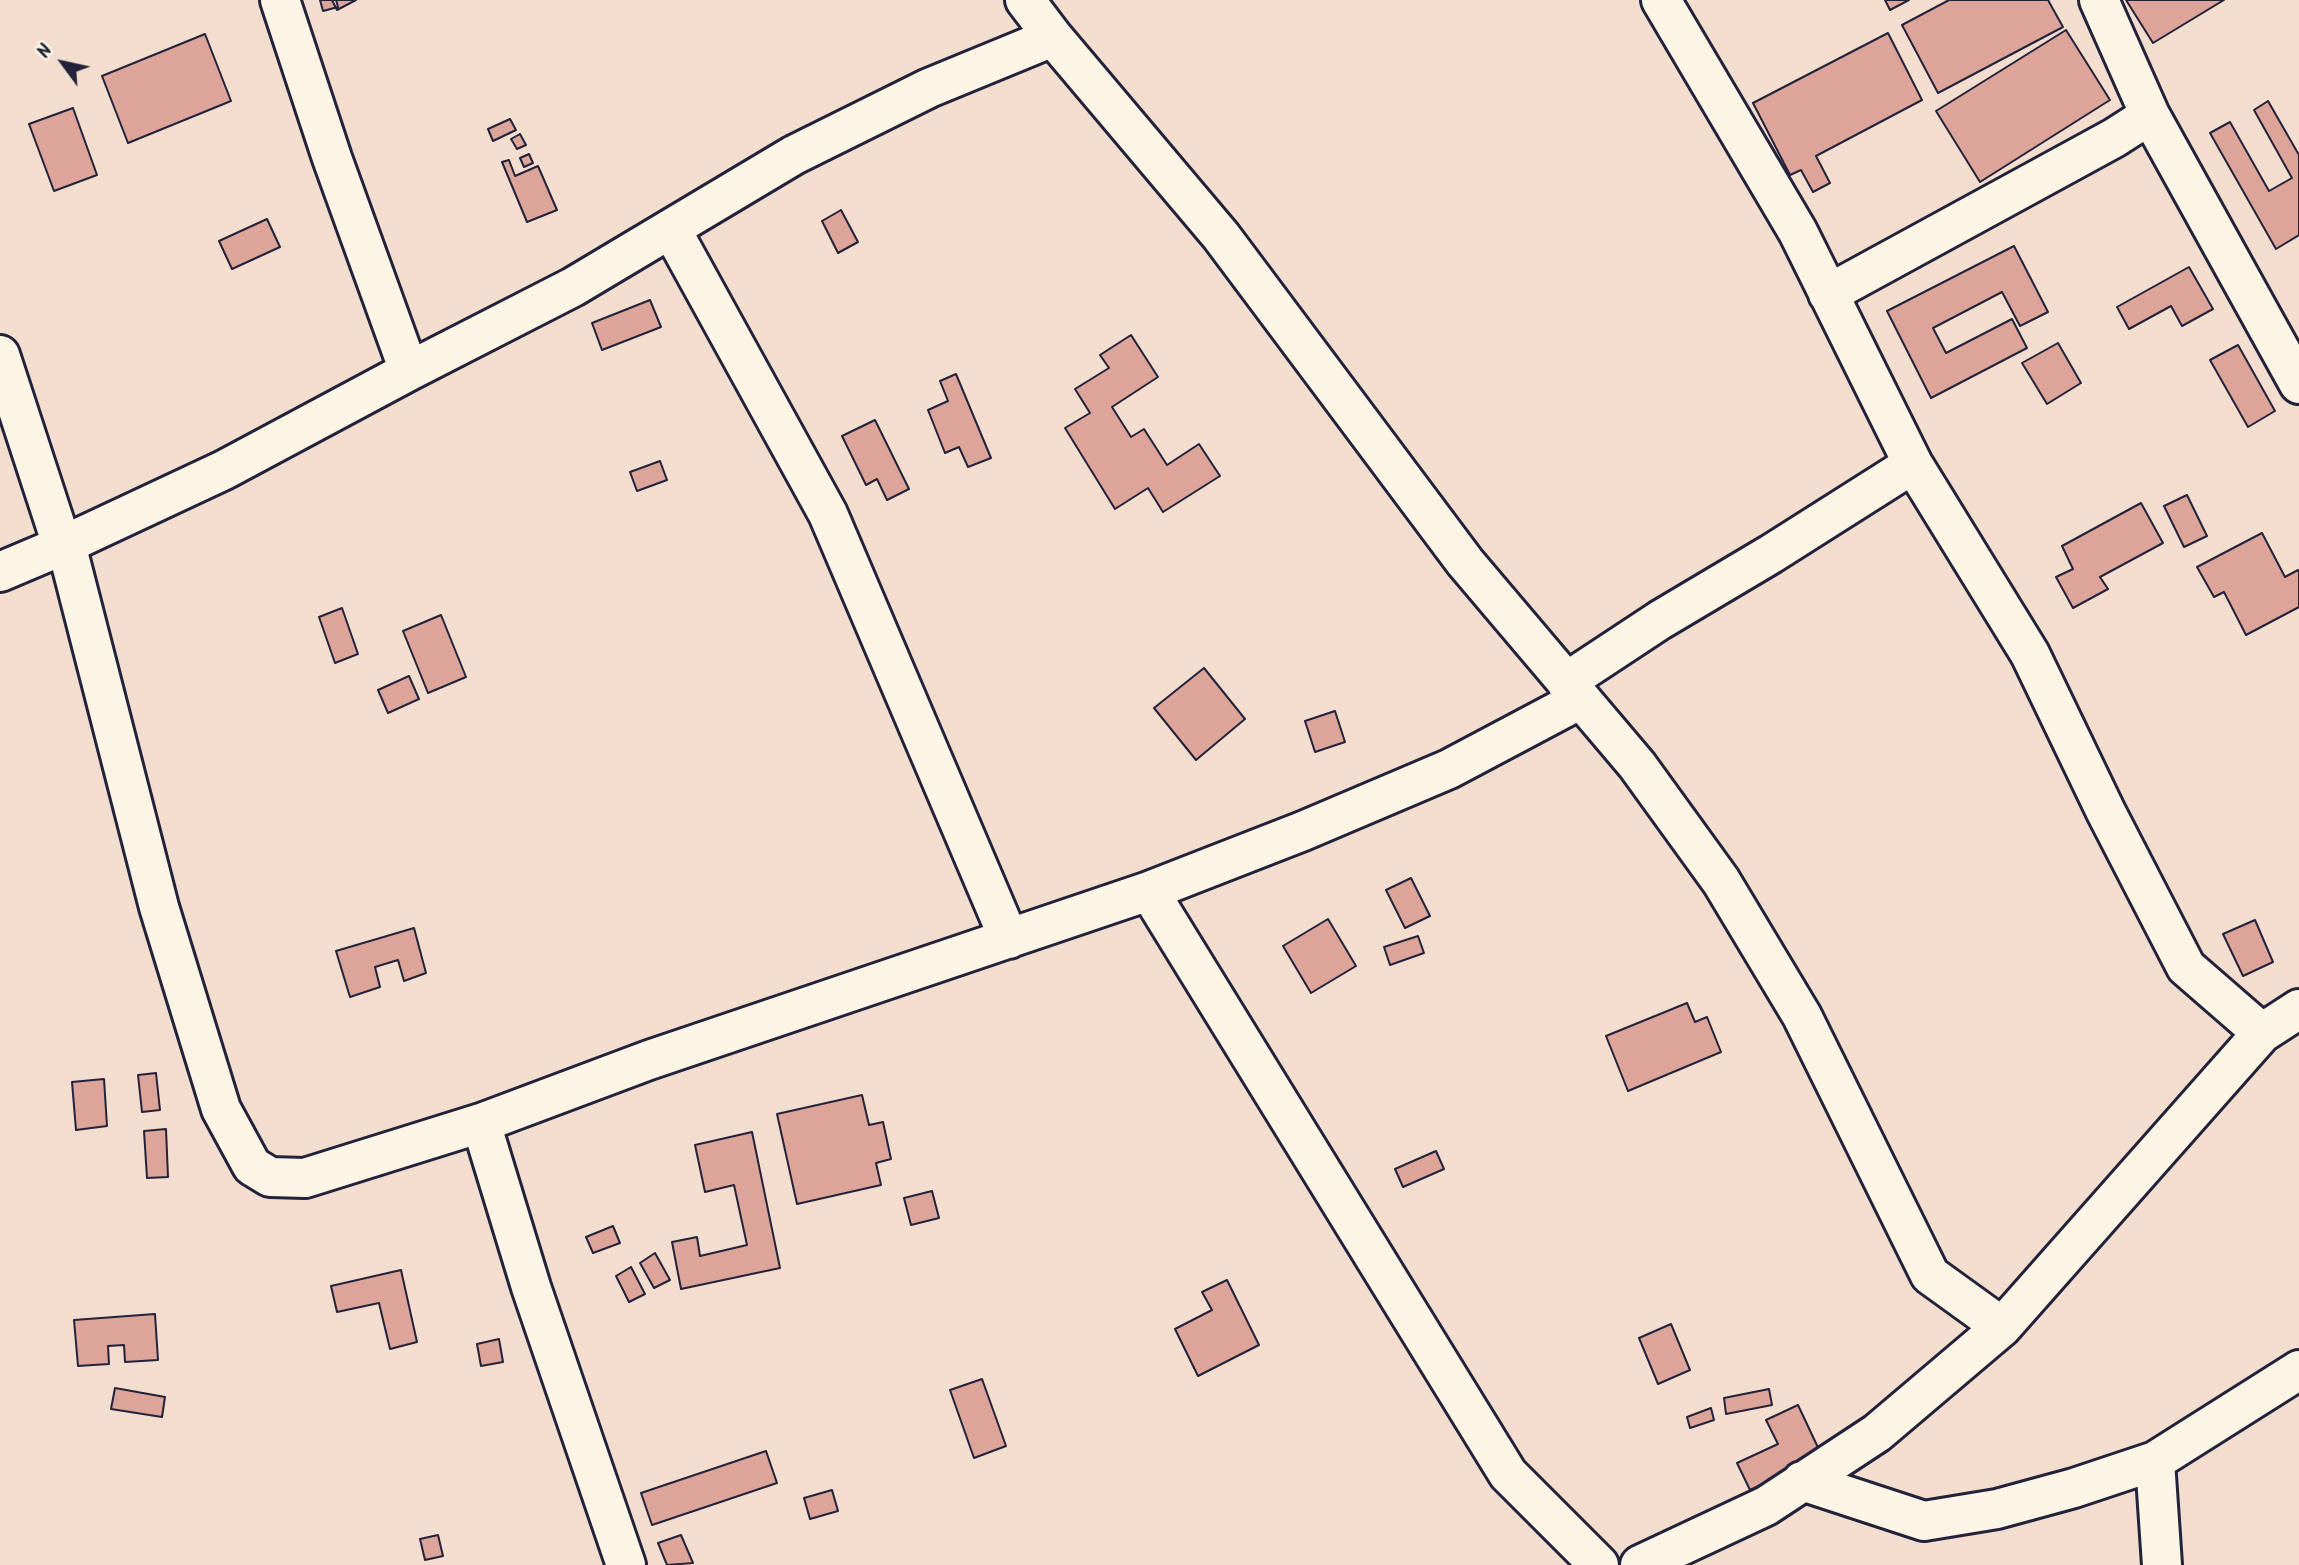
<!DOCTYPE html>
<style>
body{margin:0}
#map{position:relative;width:2299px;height:1565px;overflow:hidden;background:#f3ddce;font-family:Kalam,sans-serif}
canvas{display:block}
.north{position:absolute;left:28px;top:28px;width:70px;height:70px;-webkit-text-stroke:5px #fcf5e5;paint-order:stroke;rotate:303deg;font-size:19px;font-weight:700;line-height:28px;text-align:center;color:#22223b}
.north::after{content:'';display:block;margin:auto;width:24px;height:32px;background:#22223b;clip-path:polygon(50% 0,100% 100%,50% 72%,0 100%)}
</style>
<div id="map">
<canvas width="2299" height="1565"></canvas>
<div class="north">N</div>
</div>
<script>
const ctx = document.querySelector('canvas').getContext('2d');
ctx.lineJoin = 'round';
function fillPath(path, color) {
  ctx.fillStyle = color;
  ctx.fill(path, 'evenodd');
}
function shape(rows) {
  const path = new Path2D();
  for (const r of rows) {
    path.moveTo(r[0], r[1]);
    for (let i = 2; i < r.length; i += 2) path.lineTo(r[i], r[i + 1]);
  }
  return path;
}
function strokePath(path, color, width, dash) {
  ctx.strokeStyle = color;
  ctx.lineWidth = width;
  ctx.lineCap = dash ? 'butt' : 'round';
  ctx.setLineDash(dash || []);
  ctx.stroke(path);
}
const building = shape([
 [320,0,336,0,338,7,323,11,320,0],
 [332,0,356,0,337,10,332,0],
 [1885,0,1909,0,1890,10,1885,0],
 [1949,0,2048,0,2063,27,1938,93,1902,25,1949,0],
 [2126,0,2224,0,2153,43,2126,0],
 [2066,30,2110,100,1980,182,1936,111,2066,30],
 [1888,33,1922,100,1816,156,1830,183,1813,192,1801,170,1790,175,1753,103,1888,33],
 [205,34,231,101,128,143,102,76,205,34],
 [2268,101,2299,155,2299,235,2276,249,2210,133,2230,122,2269,191,2292,178,2254,110,2268,101],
 [73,108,97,175,54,191,29,124,73,108],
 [510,119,516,130,493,141,488,129,510,119],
 [520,134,526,145,517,149,511,139,520,134],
 [529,154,533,163,524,167,520,158,529,154],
 [509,160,515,176,538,166,557,210,527,222,502,162,509,160],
 [841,210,858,242,838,253,822,221,841,210],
 [267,219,280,247,232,269,219,241,267,219],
 [2014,246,2048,312,2020,326,2002,292,1933,328,1946,353,2012,319,2027,348,1931,398,1887,311,2014,246],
 [2189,267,2213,309,2182,326,2171,306,2129,329,2117,307,2189,267],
 [650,300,661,327,602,350,592,323,650,300],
 [1131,335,1158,377,1112,407,1131,437,1144,429,1167,465,1199,444,1220,476,1163,512,1148,488,1115,509,1065,428,1090,413,1075,389,1109,368,1100,355,1131,335],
 [2058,343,2081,383,2047,404,2022,363,2058,343],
 [2238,345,2275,411,2248,427,2210,360,2238,345],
 [956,374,991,458,968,467,959,447,945,453,928,410,948,401,940,381,956,374],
 [875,420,909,489,887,500,877,479,866,485,842,436,875,420],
 [660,461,667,480,637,491,630,472,660,461],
 [2187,495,2207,536,2184,547,2164,506,2187,495],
 [2141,503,2163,543,2100,577,2108,589,2073,608,2056,577,2073,569,2062,546,2141,503],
 [2262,533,2285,577,2298,570,2299,572,2299,607,2246,635,2224,592,2214,597,2197,567,2262,533],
 [342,608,358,654,335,663,319,617,342,608],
 [441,615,466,677,428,693,403,631,441,615],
 [1204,668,1245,719,1196,760,1154,708,1204,668],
 [409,676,419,699,388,713,378,690,409,676],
 [1335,711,1345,742,1315,752,1305,721,1335,711],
 [1411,878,1430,916,1405,928,1386,890,1411,878],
 [1328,919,1356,966,1311,993,1283,946,1328,919],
 [2255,920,2273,962,2243,976,2223,934,2255,920],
 [414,928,426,973,404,981,398,960,375,967,380,987,350,997,336,951,414,928],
 [1418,936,1424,953,1390,965,1384,947,1418,936],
 [1687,1003,1695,1022,1707,1017,1721,1052,1628,1091,1606,1036,1687,1003],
 [156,1073,160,1110,142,1112,138,1075,156,1073],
 [104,1079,107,1126,76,1130,72,1082,104,1079],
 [862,1095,869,1125,883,1122,891,1159,876,1163,881,1185,797,1204,777,1114,862,1095],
 [166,1129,168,1177,147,1178,144,1131,166,1129],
 [752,1132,780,1268,681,1289,672,1242,697,1237,700,1256,747,1245,734,1185,705,1192,695,1145,752,1132],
 [1436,1151,1444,1169,1403,1187,1395,1169,1436,1151],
 [932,1191,939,1218,911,1225,904,1198,932,1191],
 [613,1226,620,1243,593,1253,586,1237,613,1226],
 [655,1253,670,1280,654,1288,640,1263,655,1253],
 [631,1267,645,1294,629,1302,616,1276,631,1267],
 [401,1270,417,1342,390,1349,379,1303,337,1312,331,1286,401,1270],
 [1227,1280,1259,1345,1198,1376,1175,1329,1212,1310,1202,1292,1227,1280],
 [155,1314,158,1360,125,1362,124,1345,108,1346,109,1364,78,1366,74,1320,155,1314],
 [1671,1324,1690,1370,1658,1384,1639,1338,1671,1324],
 [499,1339,503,1362,481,1366,477,1344,499,1339],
 [982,1379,1006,1446,974,1458,950,1390,982,1379],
 [115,1388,165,1397,162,1417,111,1409,115,1388],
 [1769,1389,1772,1405,1726,1414,1724,1398,1769,1389],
 [1798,1405,1822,1456,1750,1490,1737,1463,1778,1444,1766,1420,1798,1405],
 [1711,1408,1714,1420,1690,1428,1687,1417,1711,1408],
 [766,1451,777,1483,652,1525,641,1493,766,1451],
 [832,1490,838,1511,810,1519,804,1498,832,1490],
 [438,1535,443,1556,425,1560,420,1539,438,1535],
 [681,1535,693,1563,667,1565,658,1543,681,1535]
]);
fillPath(building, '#dda499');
strokePath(building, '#22223b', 2);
const minor = shape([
 [280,0,332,158,409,371],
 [1025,0,1053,37,1221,236,1465,562,1637,765,1721,881,1802,1016,1930,1275,2002,1327],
 [1661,0,1798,232,1913,464,2030,654,2106,812,2186,967,2262,1033],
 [2099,0,2150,115,2299,384],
 [671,229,828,514,1009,939],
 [1828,294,2114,138,2150,115],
 [0,355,61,542,66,544,159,907,221,1109,252,1166,270,1177,305,1178,481,1123,649,1060,1149,891,1303,831,1449,769,1581,699],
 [0,572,66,544,224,470,409,371,573,287,794,155,929,88,1053,37],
 [1566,682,1660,620,1771,554,1913,464],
 [1149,891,1508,1474,1599,1565],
 [481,1123,531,1287,626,1565],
 [2155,1461,2162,1565],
 [1802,1481,1924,1521,1997,1509,2074,1488,2155,1461,2299,1370],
 [1640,1565,1766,1506,1877,1433,2002,1327,2262,1033,2299,1009]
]);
strokePath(minor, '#22223b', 44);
strokePath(minor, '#fcf5e5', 38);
</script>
